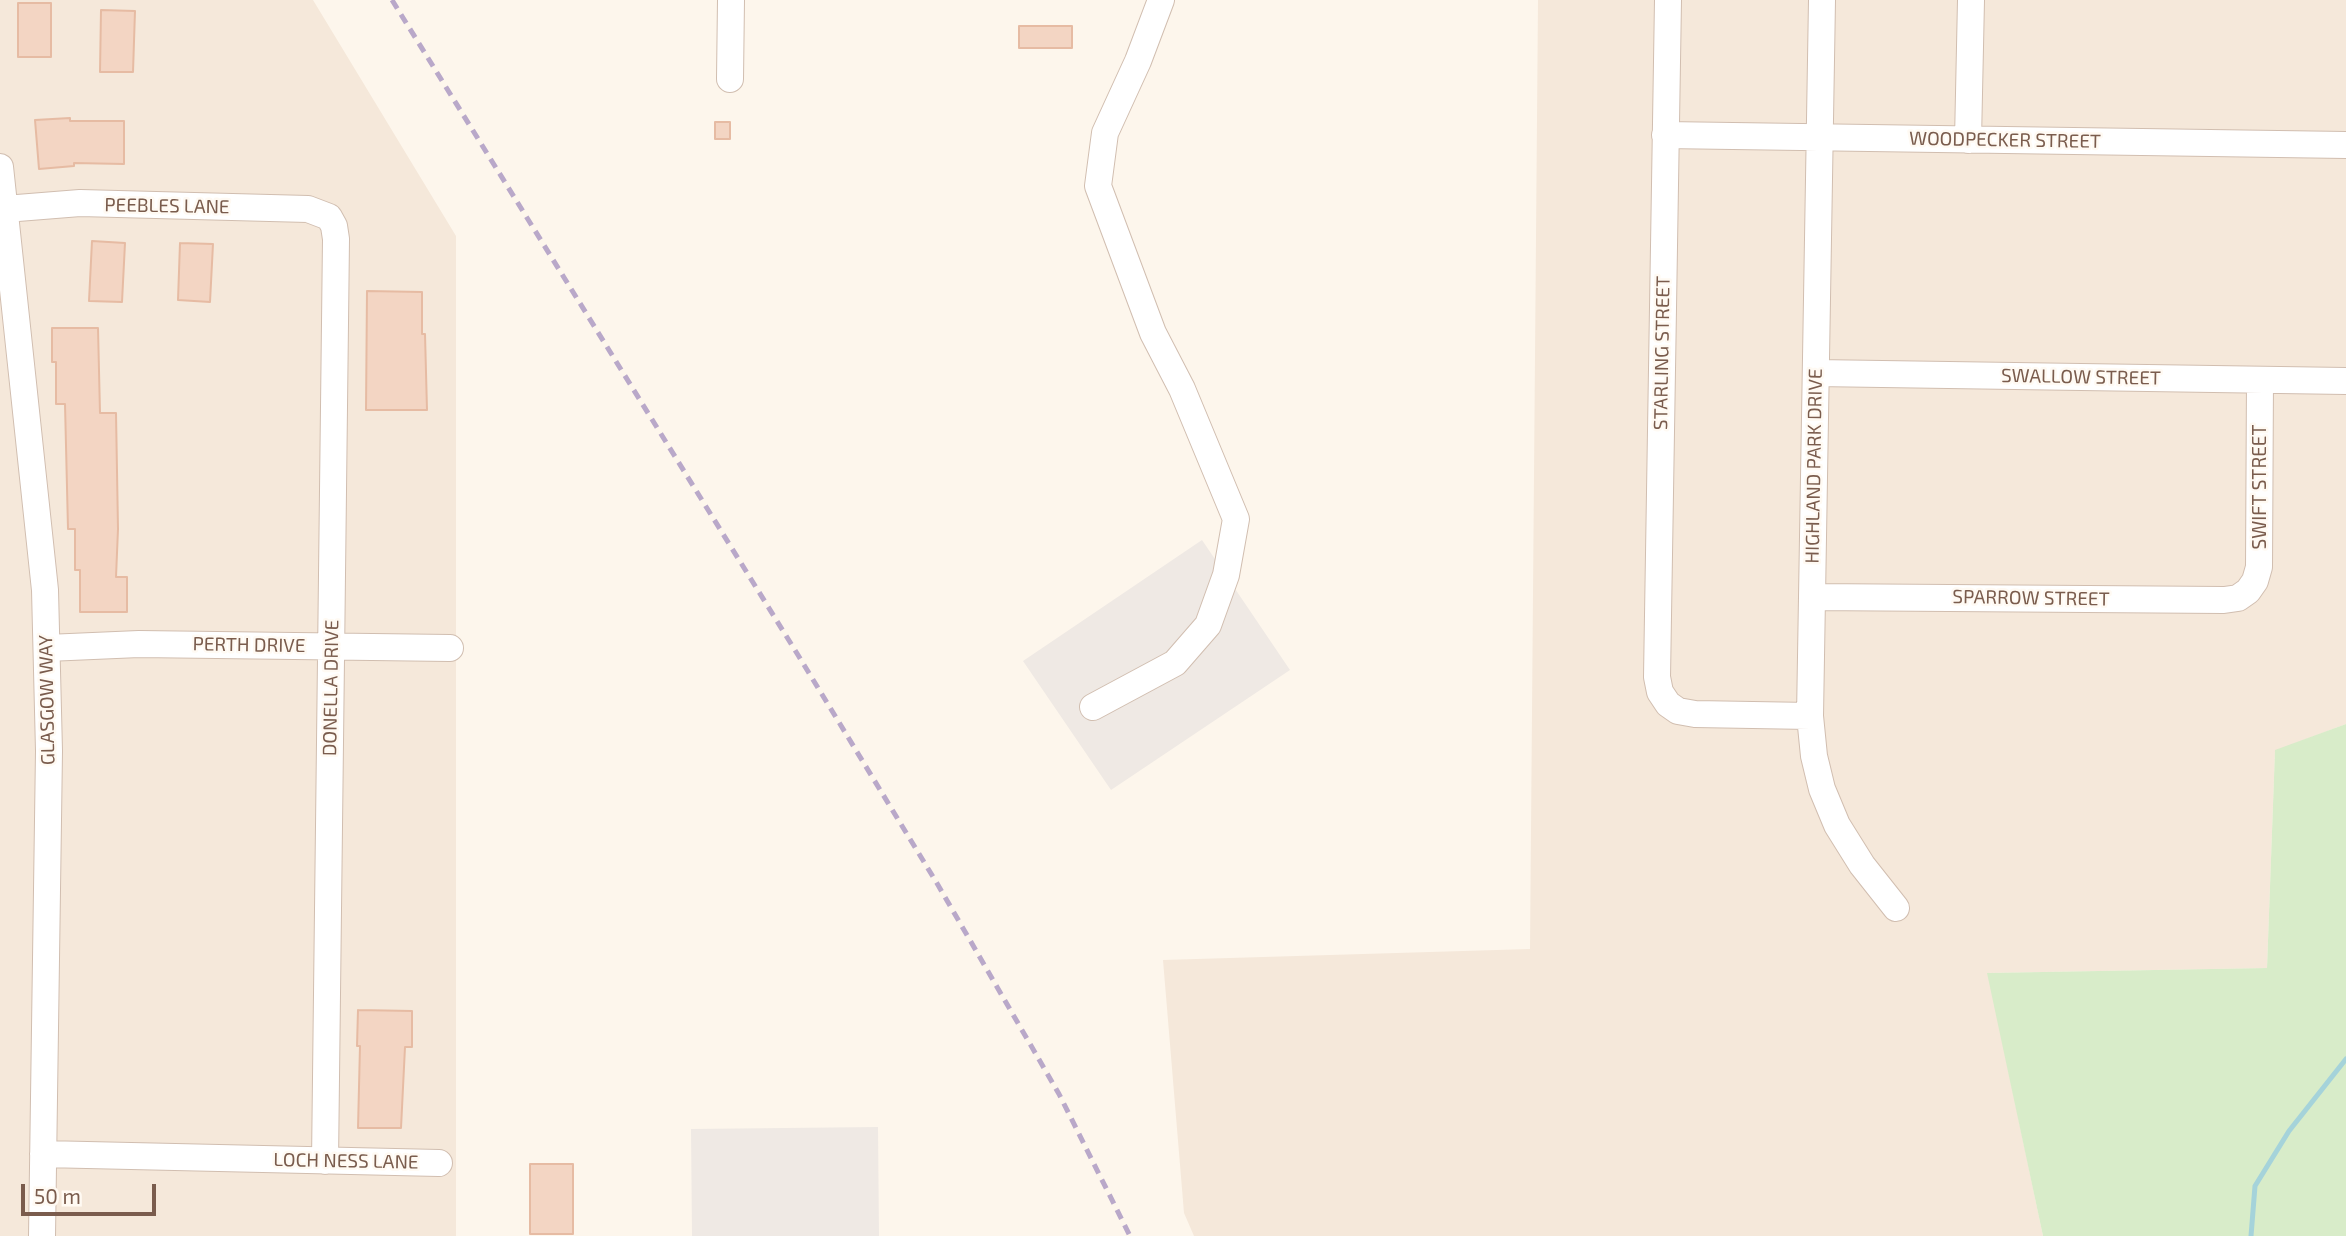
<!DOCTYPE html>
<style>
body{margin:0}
#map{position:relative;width:2346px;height:1236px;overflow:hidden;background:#fdf6ec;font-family:"Exo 2",sans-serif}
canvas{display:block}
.scale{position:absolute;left:21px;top:1184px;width:135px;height:32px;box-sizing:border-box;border:4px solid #7a5c4d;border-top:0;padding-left:9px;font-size:21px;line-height:24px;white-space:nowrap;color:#7a5c4d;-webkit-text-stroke:5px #fffaf3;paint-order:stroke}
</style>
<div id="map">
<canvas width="2346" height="1236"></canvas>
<div class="scale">50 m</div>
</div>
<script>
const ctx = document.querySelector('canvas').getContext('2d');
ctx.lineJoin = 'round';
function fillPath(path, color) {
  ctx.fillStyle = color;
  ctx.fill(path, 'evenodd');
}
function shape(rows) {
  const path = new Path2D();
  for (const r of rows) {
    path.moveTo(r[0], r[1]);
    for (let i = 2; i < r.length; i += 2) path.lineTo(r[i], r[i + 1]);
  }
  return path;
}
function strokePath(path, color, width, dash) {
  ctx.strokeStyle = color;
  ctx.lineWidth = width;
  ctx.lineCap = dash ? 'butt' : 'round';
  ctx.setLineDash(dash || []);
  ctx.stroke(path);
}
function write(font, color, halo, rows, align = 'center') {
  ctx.font = font + ' "Exo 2",sans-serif';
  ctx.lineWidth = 5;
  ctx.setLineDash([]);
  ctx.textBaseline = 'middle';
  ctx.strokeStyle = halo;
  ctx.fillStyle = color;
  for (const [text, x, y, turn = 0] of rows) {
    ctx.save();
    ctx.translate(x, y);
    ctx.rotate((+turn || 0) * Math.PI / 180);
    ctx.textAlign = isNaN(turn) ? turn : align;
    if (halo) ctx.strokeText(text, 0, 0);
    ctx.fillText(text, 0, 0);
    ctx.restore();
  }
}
fillPath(shape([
 [0,0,313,0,456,236,456,1236,0,1236],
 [1538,0,2346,0,2346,724,2275,751,2267,968,1988,973,2043,1236,1194,1236,1184,1213,1163,960,1530,949]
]), '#f5e8da');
fillPath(shape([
 [1202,540,1290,670,1111,790,1023,661],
 [878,1127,879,1236,692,1236,691,1129]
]), '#efe9e4');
fillPath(shape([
 [2346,724,2346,1236,2043,1236,1987,973,2267,968,2275,750]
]), '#d8ecc9');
strokePath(shape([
 [2251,1236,2255,1186,2289,1131,2346,1059]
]), '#a5d3da', 5);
const building = shape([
 [18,3,51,3,51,57,18,57,18,3],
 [101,10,135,11,133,72,100,72,101,10],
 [1019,26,1072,26,1072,48,1019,48,1019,26],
 [70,118,70,121,124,121,124,164,74,163,74,166,39,169,35,120,70,118],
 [715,122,730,122,730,139,715,139,715,122],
 [92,241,125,243,122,302,89,301,92,241],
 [180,243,213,244,210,302,178,300,180,243],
 [367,291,422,292,422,334,425,334,427,410,366,410,367,291],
 [52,328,98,328,100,413,116,413,118,529,116,577,127,577,127,612,80,612,80,570,75,570,75,529,68,529,65,404,56,404,56,362,52,362,52,328],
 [358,1010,412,1011,412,1047,405,1047,401,1128,358,1128,360,1046,357,1046,358,1010],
 [530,1164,573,1164,573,1234,530,1234,530,1164]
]);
fillPath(building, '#f3d5c3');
strokePath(building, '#e6bba3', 2);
const minor = shape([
 [1668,0,1657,677,1660,692,1668,704,1678,711,1695,714,1810,716],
 [1822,0,1810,716,1814,756,1822,789,1837,825,1862,865,1896,908],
 [730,79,731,0],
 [1665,135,2346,145],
 [1968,140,1971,0],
 [0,167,45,590,49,751,42,1236],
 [5,209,80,203,308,209,329,217,334,226,336,239,325,1161],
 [1816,373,2346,381],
 [1812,597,2224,600,2238,598,2248,591,2255,581,2259,567,2260,380],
 [47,648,139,644,450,648],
 [1093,707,1175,663,1208,625,1226,575,1236,519,1182,389,1153,333,1098,186,1105,133,1138,61,1161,0],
 [43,1154,439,1163]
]);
strokePath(minor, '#d1beb0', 28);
strokePath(minor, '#fff', 26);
strokePath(shape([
 [392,0,798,655,938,885,1059,1094,1130,1236]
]), '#b9a8c9', 5, [10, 7]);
write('19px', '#7a5c4d', '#fffaf3', [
 ["WOODPECKER STREET",2005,140,1],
 ["PEEBLES LANE",167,206,1],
 ["STARLING STREET",1662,353,-89],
 ["SWALLOW STREET",2081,377,1],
 ["HIGHLAND PARK DRIVE",1814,466,-89],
 ["SWIFT STREET",2260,487,-90],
 ["SPARROW STREET",2031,598,1],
 ["PERTH DRIVE",249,645,1],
 ["DONELLA DRIVE",331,688,-89],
 ["GLASGOW WAY",47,700,-91],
 ["LOCH NESS LANE",346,1161,1]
]);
</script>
